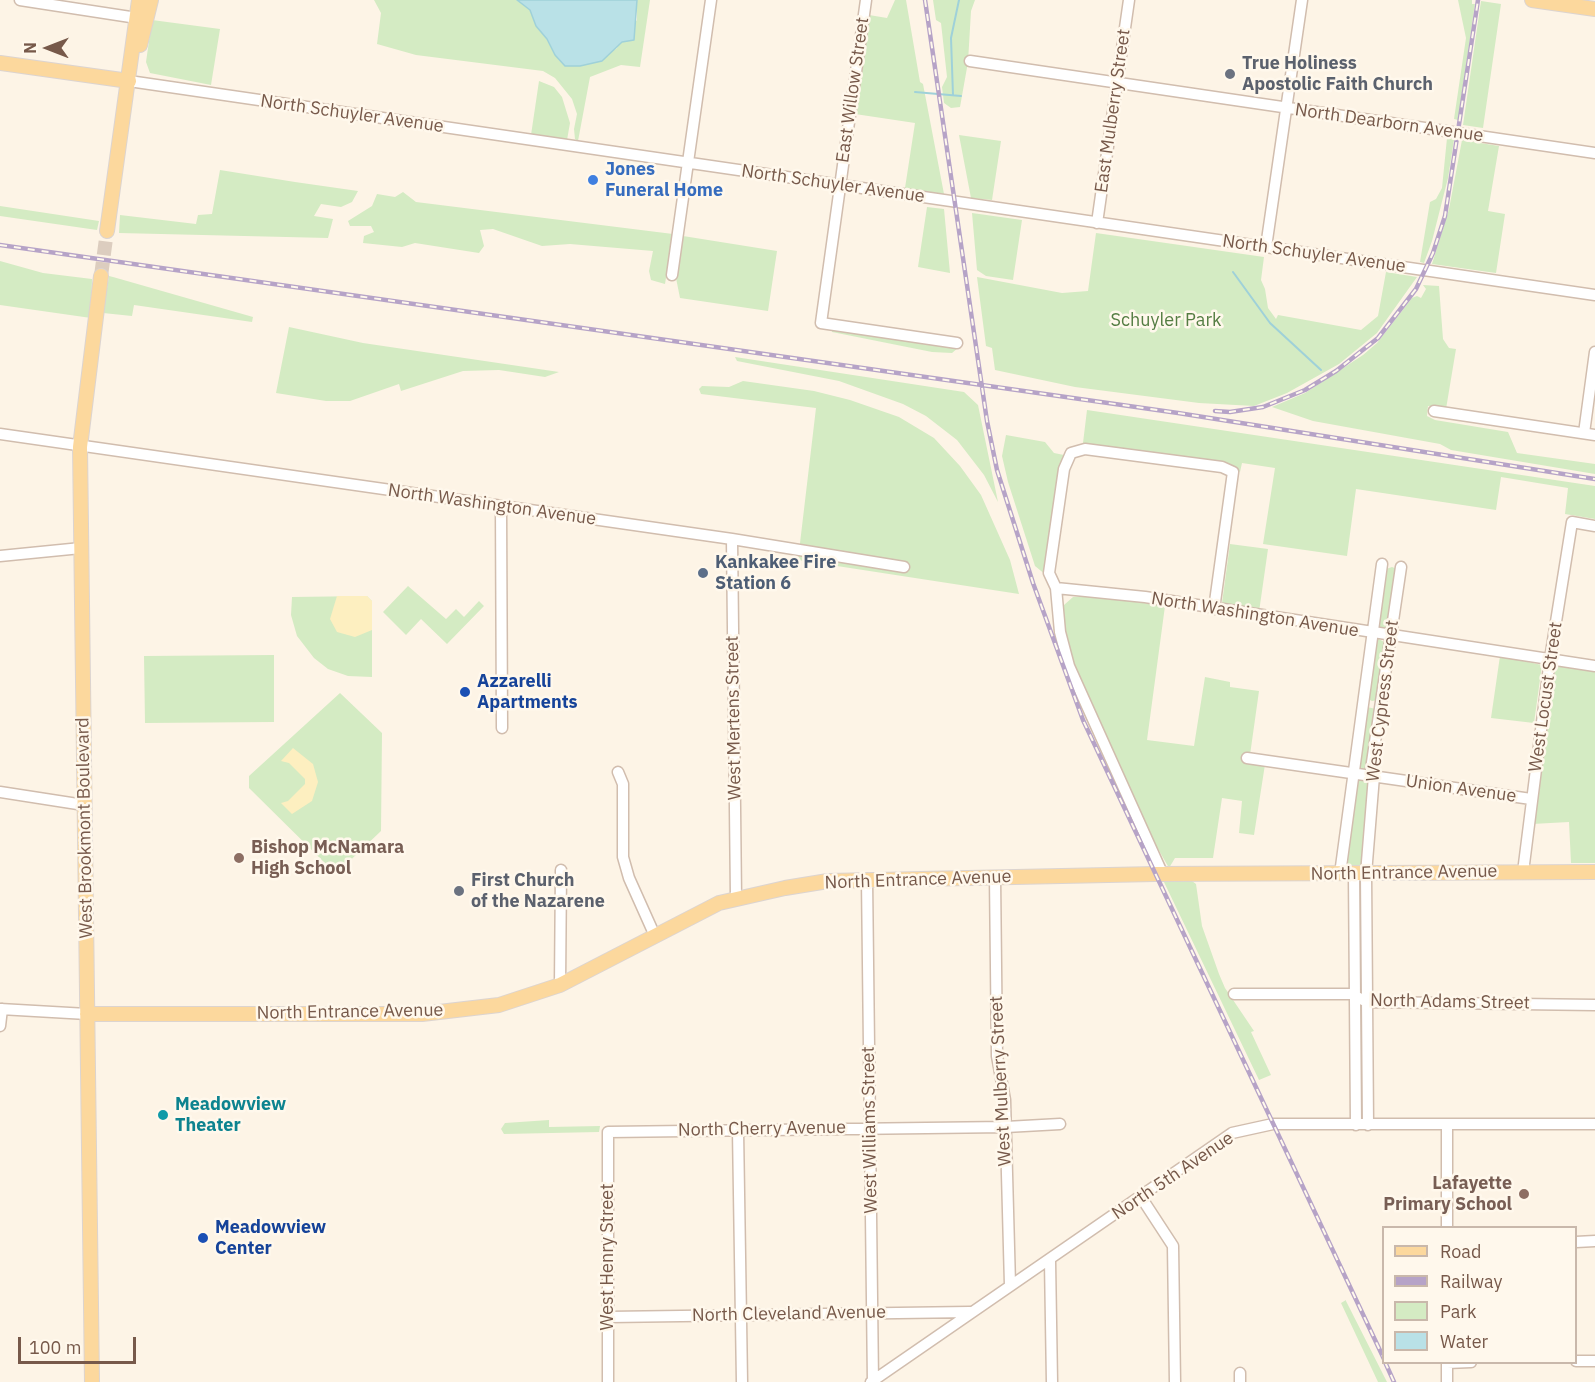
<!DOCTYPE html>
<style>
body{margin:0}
#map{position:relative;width:1595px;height:1382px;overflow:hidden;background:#fdf4e6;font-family:"IBM Plex Sans",sans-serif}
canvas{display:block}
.legend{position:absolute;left:1382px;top:1226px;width:195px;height:138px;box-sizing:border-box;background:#fff8ec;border:2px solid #c9b8ab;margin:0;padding:8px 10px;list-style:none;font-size:18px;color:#77594a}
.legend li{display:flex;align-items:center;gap:12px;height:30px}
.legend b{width:30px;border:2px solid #c9b8ab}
.north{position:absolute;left:18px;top:18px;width:60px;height:60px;-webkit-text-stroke:4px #fff8ec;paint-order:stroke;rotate:270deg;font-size:16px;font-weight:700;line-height:24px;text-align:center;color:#77594a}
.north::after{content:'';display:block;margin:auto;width:21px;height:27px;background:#77594a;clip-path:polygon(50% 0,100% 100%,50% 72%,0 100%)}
.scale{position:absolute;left:18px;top:1337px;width:118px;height:27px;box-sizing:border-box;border:3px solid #77594a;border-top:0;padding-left:8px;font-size:18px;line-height:21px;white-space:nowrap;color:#77594a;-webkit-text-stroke:4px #fff8ec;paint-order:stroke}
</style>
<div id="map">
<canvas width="1595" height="1382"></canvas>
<ul class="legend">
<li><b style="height:8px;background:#fcd89d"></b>Road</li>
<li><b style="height:8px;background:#b6a3c7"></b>Railway</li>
<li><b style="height:16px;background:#d4ebc3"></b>Park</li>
<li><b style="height:16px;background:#b9e1e7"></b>Water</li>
</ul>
<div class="north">N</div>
<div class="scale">100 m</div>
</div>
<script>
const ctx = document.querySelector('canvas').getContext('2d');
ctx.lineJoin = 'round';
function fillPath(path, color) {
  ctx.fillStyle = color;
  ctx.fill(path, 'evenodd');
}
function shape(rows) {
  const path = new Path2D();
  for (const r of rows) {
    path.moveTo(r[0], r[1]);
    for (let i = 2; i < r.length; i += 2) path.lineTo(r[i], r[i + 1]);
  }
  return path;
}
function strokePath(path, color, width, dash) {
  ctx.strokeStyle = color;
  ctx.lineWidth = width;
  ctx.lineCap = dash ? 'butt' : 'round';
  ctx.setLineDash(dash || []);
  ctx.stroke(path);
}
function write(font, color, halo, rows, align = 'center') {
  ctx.font = font + ' "IBM Plex Sans",sans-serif';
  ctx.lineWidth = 5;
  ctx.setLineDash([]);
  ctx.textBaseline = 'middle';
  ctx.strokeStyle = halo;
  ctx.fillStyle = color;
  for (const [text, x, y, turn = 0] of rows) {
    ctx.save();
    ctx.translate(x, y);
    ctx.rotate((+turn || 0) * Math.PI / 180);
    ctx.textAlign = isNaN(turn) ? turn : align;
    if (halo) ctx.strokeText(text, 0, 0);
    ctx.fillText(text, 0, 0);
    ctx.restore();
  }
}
fillPath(shape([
 [374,0,517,0,530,10,536,26,547,39,555,55,565,66,616,49,637,20,637,0,650,0,640,67,621,65,590,77,578,141,575,139,574,129,577,114,572,99,555,78,543,71,416,55,377,44,381,13],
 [895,0,906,0,920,82,923,84,944,194,905,188,915,123,855,114,869,15,887,18],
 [933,0,975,0,971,11,968,62,960,107,951,108,944,103,942,87,947,77,941,23,936,20],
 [1458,0,1472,0,1472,4,1475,4,1458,120,1454,119,1466,38],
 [1481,1,1501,4,1483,128,1463,125],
 [152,20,220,29,211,85,150,73,146,62],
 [539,81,554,87,562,97,570,123,567,140,531,135],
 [959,135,1001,141,992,200,971,198],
 [1447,138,1454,140,1448,178,1432,241,1424,263,1420,262,1430,202,1436,199,1442,188],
 [1462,140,1499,146,1488,211,1505,214,1496,273,1432,264,1449,209],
 [220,170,295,182,358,191,352,202,341,207,321,204,314,216,333,219,328,238,119,233,120,215,196,224,198,215,212,214],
 [403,192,416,202,673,234,665,284,651,280,649,271,653,251,570,244,542,246,493,229,480,230,484,246,479,253,415,243,402,247,363,243,364,236,374,232,371,226,350,226,348,221,372,206,377,194,395,197],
 [0,206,99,221,97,230,0,216],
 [927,207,944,209,950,273,918,267],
 [972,213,1022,220,1013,280,986,276,977,270],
 [1096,233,1264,257,1261,280,1265,289,1268,308,1276,319,1278,315,1361,330,1378,316,1386,272,1417,277,1377,333,1339,364,1287,393,1254,406,1199,403,1075,387,995,370,992,348,986,346,977,277,1062,293,1088,291],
 [683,236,777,251,768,311,680,298,676,278],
 [0,261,43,273,92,279,91,318,0,305],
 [109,276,113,277,253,317,252,322,134,305,132,316,103,313],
 [1423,285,1439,286,1443,339,1449,348,1456,349,1446,409,1428,406,1427,416,1435,420,1508,432,1517,453,1595,464,1595,474,1451,450,1440,444,1313,421,1272,407,1305,393,1363,355,1377,343,1412,298,1417,296,1421,298,1426,289],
 [289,327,363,343,559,372,545,377,499,370,463,371,401,391,399,384,350,401,326,401,276,393],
 [832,328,959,347,952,353,932,352,832,332],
 [735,357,964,392,978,405,998,502,984,475,957,440,926,416,903,404,839,381,737,361],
 [743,381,814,391,850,400,899,417,934,438,960,466,981,495,1010,560,1019,594,798,560,816,408,701,394,699,389,702,386,729,387],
 [1087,410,1595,486,1595,519,1565,514,1568,488,1501,477,1496,510,1356,489,1347,556,1263,544,1275,468,1242,463,1240,472,1225,462,1083,443],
 [1006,435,1045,442,1054,453,1064,455,1046,575,1035,566,1008,482,1002,456],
 [1230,544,1268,549,1259,612,1224,606,1222,603],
 [1392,567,1397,569,1387,629,1379,629,1376,624,1386,569],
 [408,586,446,619,456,609,464,617,479,601,484,606,447,644,421,619,406,635,383,612],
 [367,596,372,601,372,677,348,676,328,669,314,658,297,636,291,615,292,597],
 [1094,596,1165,606,1147,740,1194,746,1205,677,1230,682,1230,687,1259,691,1250,755,1266,758,1254,835,1239,833,1242,801,1222,798,1213,858,1175,858,1169,868,1138,814,1082,686,1066,638,1063,621,1064,605,1073,597],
 [1377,638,1386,643,1378,700,1372,701,1368,699],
 [274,655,274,722,145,723,144,656],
 [1500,656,1542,665,1534,723,1491,718],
 [1556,663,1595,669,1595,863,1571,863,1569,822,1532,824],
 [340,693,382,733,381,831,336,874,249,788,249,776],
 [1367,707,1376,709,1368,769,1362,770,1358,767],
 [1356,778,1369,779,1363,865,1349,866,1346,865],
 [1163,880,1192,881,1196,884,1202,926,1219,974,1225,988,1254,1031,1251,1032,1271,1075,1259,1080],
 [549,1120,549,1127,600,1126,599,1132,504,1134,501,1129,505,1123],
 [1346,1300,1346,1301,1387,1382,1378,1382,1341,1303]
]), '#d4ebc3');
fillPath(shape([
 [337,596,367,596,372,601,372,630,355,637,337,632,330,619],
 [293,748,313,764,318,782,312,801,292,814,281,803,288,801,305,784,305,779,289,763,281,761]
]), '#fdefc0');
const water = shape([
 [517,0,637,0,634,40,622,42,602,61,580,66,565,66,555,55,547,39,536,26,530,10,517,0]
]);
fillPath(water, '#b9e1e7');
strokePath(water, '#9fd1d9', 1.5);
strokePath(shape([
 [915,92,961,96],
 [953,95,951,38,959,0],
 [1233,272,1270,323,1321,370]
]), '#9fd1d9', 2);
strokePath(shape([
 [101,276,107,231]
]), '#dccdbf', 14, [14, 7]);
const minor = shape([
 [20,0,137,18],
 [866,0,821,323,957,343],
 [970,61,1595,153],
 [129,81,1595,295],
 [1097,223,1129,0],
 [1266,247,1302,0],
 [672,275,711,0],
 [1434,411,1595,435],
 [1584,433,1595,352],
 [0,434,732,539,904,567],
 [501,506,502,728],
 [732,539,736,898],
 [0,556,81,548],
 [1056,588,1145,597,1595,666],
 [1247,758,1531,799],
 [618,772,623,784,623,857,629,878,655,936],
 [0,792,84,805],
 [1523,872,1550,659,1572,522,1595,526],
 [1340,874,1382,564],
 [1354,874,1356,1125],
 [1163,875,1069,666,1060,632,1056,588,1049,573,1064,469,1071,453,1085,449,1222,467,1233,472,1214,609],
 [995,877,997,1056,1005,1100,1010,1285],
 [867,879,873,1382],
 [560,985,561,870],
 [1234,994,1351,994,1367,1002,1595,1005],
 [0,1009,87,1014],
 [0,1026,2,1009],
 [1368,1125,1366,874,1374,776,1371,769,1401,567],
 [738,1130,742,1382],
 [1141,1197,1173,1246,1175,1382],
 [1447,1228,1447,1124],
 [1576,1242,1595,1241],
 [1050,1261,1052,1382],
 [609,1317,970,1312],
 [1576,1361,1595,1361],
 [1447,1362,1447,1382],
 [1447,1363,1471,1362],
 [1240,1373,1240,1382],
 [608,1382,608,1132,1006,1127,1060,1124],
 [871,1382,1232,1133,1273,1124,1595,1124]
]);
const major = shape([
 [1532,0,1595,9],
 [140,45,151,0],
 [0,63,129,81],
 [107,231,139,0],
 [87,1014,422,1014,499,1005,560,985,719,903,785,888,828,881,1155,874,1595,872],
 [92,1382,80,447,101,276]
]);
strokePath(minor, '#d1bdae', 13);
strokePath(major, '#dcd4d0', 16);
strokePath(minor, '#fff', 10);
strokePath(major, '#fcd89d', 14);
const rail = shape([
 [925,0,987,421,997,470,1033,583,1083,720,1384,1359],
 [0,245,1178,413,1595,479],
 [1215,411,1230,412,1263,407,1305,390,1336,371,1378,338,1416,289,1433,253,1445,216,1478,0],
 [1385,1362,1394,1382]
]);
strokePath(rail, '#b6a3c7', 4.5);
strokePath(rail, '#fff8ec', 2, [7]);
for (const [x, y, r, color] of [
 [1230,74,6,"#6b7280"],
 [593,180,6,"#3f7fe0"],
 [703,573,6,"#5c6f8a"],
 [465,692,6,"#1a4fb4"],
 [239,858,6,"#8d6e63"],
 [459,891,6,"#6b7280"],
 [163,1115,6,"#0f9aa8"],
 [1524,1194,6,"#8d6e63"],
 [203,1238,6,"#1a4fb4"]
]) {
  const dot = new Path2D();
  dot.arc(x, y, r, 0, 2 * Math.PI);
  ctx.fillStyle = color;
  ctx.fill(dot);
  strokePath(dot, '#fff8ec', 2);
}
write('bold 18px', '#5b616d', '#fff8ec', [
 ["True Holiness",1242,64],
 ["Apostolic Faith Church",1242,85],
 ["First Church",471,881],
 ["of the Nazarene",471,902]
], 'left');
write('18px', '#77594a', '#fff8ec', [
 ["East Willow Street",853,90,-82],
 ["East Mulberry Street",1113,111,-82],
 ["North Schuyler Avenue",352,114,8],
 ["North Dearborn Avenue",1389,123,8],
 ["North Schuyler Avenue",833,184,8],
 ["North Schuyler Avenue",1314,254,8],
 ["North Washington Avenue",492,505,8],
 ["North Washington Avenue",1255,615,9],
 ["West Locust Street",1546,697,-82],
 ["West Cypress Street",1383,701,-83],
 ["West Mertens Street",734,718,-91],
 ["Union Avenue",1461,789,8],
 ["West Brookmont Boulevard",85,828,-91],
 ["North Entrance Avenue",1404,873,-1],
 ["North Entrance Avenue",918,880,-2],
 ["North Adams Street",1450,1002,1],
 ["North Entrance Avenue",350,1012,-1],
 ["West Mulberry Street",1001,1081,-93],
 ["North Cherry Avenue",762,1129,-1],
 ["West Williams Street",870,1130,-91],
 ["North 5th Avenue",1173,1176,-34],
 ["West Henry Street",608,1257,-90],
 ["North Cleveland Avenue",789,1314,-1]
]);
write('bold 18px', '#366cbe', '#fff8ec', [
 ["Jones",605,170],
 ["Funeral Home",605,191]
], 'left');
write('18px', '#547d42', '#fff8ec', [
 ["Schuyler Park",1166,321]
]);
write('bold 18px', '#4e5e75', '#fff8ec', [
 ["Kankakee Fire",715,563],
 ["Station 6",715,584]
], 'left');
write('bold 18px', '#164399', '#fff8ec', [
 ["Azzarelli",477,682],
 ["Apartments",477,703],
 ["Meadowview",215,1228],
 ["Center",215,1249]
], 'left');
write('bold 18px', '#785e54', '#fff8ec', [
 ["Bishop McNamara",251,848],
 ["High School",251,869],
 ["Lafayette",1512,1184,"right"],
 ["Primary School",1512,1205,"right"]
], 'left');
write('bold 18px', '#0d838f', '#fff8ec', [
 ["Meadowview",175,1105],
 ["Theater",175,1126]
], 'left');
</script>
